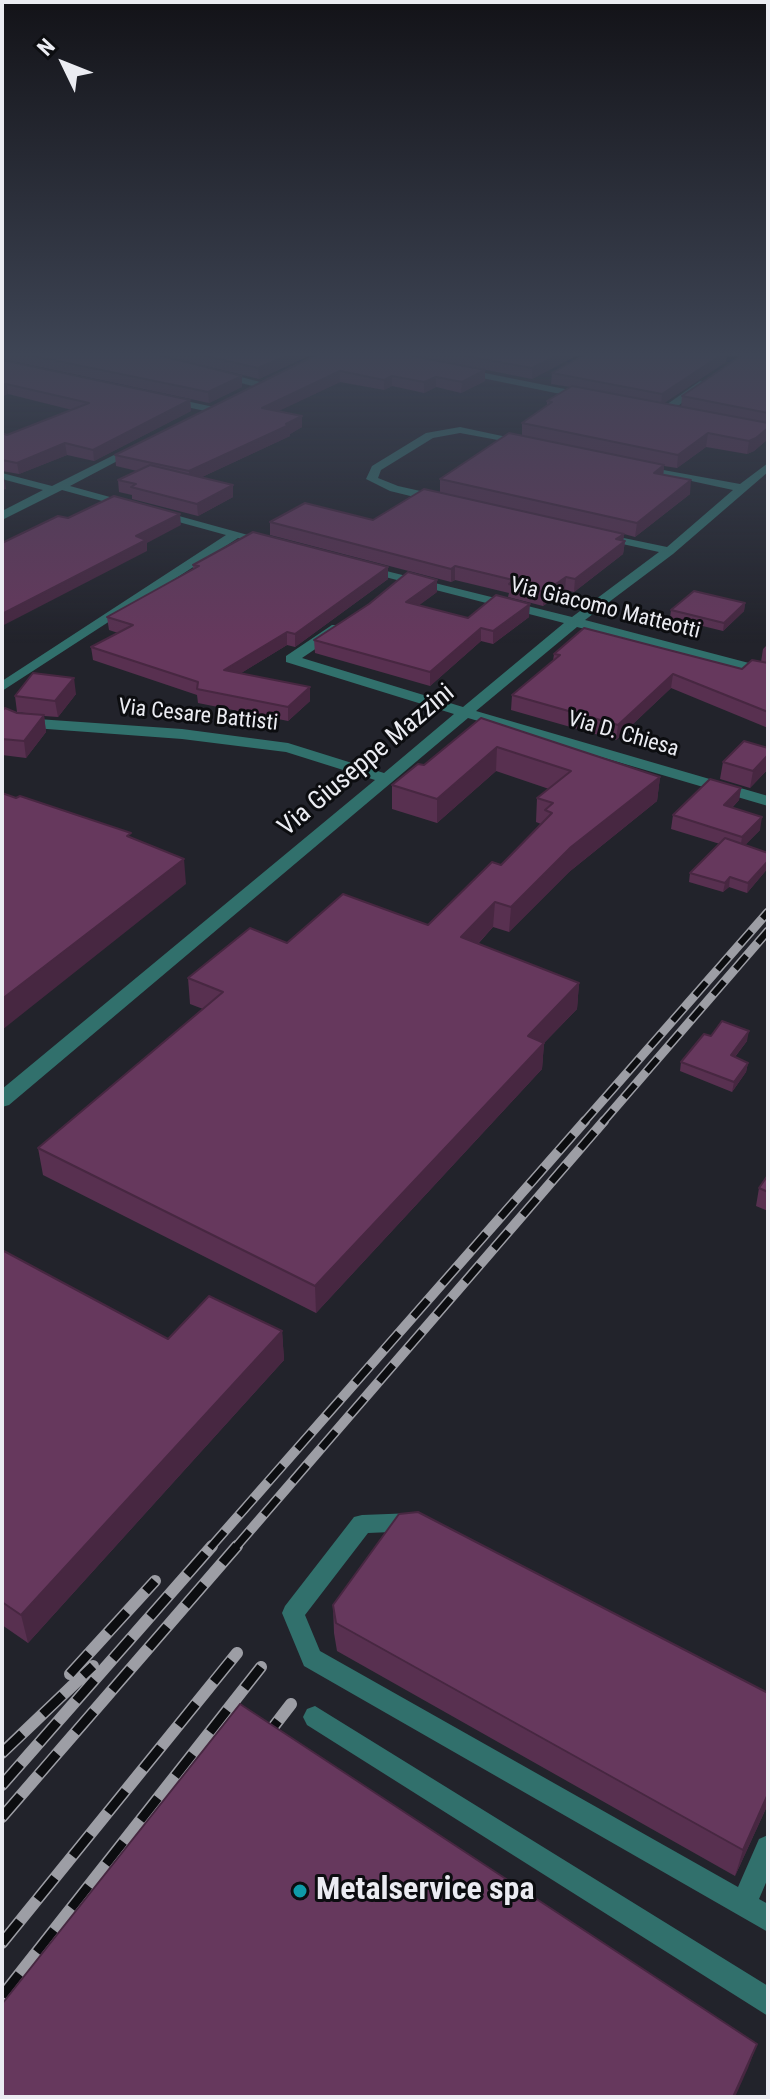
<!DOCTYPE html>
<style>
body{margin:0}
#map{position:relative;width:770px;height:2099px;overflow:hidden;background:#22232b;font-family:"Roboto Condensed",sans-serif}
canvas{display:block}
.frame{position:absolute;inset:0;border:4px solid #ebecf2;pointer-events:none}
.north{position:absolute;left:24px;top:24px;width:80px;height:80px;-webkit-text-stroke:6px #0c0d10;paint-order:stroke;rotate:313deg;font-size:22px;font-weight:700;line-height:32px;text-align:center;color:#ebecf2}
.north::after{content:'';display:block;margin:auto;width:28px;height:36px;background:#ebecf2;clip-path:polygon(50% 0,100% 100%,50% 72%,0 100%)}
</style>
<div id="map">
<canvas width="770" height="2099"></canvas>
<div class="frame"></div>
<div class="north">N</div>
</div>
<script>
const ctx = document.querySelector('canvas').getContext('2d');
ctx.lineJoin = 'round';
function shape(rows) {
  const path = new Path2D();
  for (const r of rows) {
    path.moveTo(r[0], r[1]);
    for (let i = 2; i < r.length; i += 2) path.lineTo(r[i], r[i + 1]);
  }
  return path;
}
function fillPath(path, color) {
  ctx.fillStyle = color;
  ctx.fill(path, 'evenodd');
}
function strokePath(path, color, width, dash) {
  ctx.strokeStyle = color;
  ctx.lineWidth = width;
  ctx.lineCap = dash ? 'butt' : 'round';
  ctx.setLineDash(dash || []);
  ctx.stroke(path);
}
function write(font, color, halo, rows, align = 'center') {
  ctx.font = font + ' "Roboto Condensed",sans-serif';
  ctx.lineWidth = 6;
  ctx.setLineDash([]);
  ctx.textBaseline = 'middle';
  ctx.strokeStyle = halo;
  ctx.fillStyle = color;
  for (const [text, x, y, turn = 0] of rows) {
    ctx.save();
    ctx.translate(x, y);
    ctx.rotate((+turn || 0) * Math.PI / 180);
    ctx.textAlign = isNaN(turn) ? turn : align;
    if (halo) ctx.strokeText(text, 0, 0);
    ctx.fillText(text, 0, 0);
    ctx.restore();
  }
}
fillPath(shape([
 [414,1513,422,1515,425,1522,422,1529,414,1531,368,1533,305,1615,320,1651,738,1887,759,1839,768,1835,768,1878,759,1899,768,1904,768,1932,304,1666,282,1613,285,1606,354,1517,362,1515,414,1513],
 [315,1706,768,1986,768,2016,307,1725,303,1717,307,1709,315,1706]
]), '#31706c');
fillPath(shape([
 [460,368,590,394,595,397,590,400,457,373,460,368],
 [215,370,264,383,265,385,260,388,211,375,215,370],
 [700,381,709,383,667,414,659,414,659,410,700,381],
 [167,397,214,407,215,409,210,412,163,402,162,400,167,397],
 [460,427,535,443,530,446,460,433,433,438,381,470,378,478,398,486,447,497,449,500,443,504,390,491,366,479,372,466,426,433,460,427],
 [138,443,144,446,142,448,70,486,277,543,271,547,238,538,2,691,2,681,226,535,62,490,2,520,2,511,43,490,2,479,2,473,52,486,138,443],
 [768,463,768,472,673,554,585,620,768,668,768,676,577,627,476,711,768,796,768,806,468,718,9,1105,2,1107,2,1089,375,780,286,752,182,739,20,727,2,718,2,708,23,718,182,729,288,743,384,773,454,714,286,662,286,656,332,625,342,625,342,631,302,658,463,707,564,623,358,570,358,564,572,617,659,552,595,538,595,532,667,547,733,490,636,469,636,465,740,484,768,463]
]), '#31706c');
const railFar2 = shape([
 [583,1123,768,912],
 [602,1123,768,931]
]);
const railFar1 = shape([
 [210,1548,585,1121],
 [235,1548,604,1121]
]);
const rail = shape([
 [70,1674,155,1581],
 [261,1743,291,1704],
 [2,1753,93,1666],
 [2,1785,212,1546],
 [2,1817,237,1546],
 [2,1943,237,1653],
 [2,1996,261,1667]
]);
strokePath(railFar2, '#9d9ea5', 9);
strokePath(railFar1, '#9d9ea5', 10);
strokePath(rail, '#9d9ea5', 12);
strokePath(railFar2, '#0c0d10', 6, [17]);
strokePath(railFar1, '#0c0d10', 7, [22]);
strokePath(rail, '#0c0d10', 9, [28]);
fillPath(shape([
 [2,351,142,351,242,376,242,387,209,403,2,359],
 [143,351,319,351,259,379],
 [324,351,585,351,532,379,466,366,485,381,461,393,436,387,424,393,392,386,384,390,340,382,278,411,302,416,302,427,290,434,290,436,202,477,233,485,233,497,198,516,132,499,132,495,119,492,118,480,137,471,116,466,115,455],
 [727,351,726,362,664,403,681,407,682,396,768,351,768,439,754,451,747,454,706,447,677,468,664,466,663,475,690,494,635,537,624,534,623,541,625,541,623,554,574,592,565,590,543,606,508,597,509,593,455,580,451,582,270,535,270,522,373,520,440,492,440,479,522,436,522,423,547,406,547,401,570,387,551,384,552,373],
 [2,360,190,400,191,411,94,461,67,455,19,474,2,471,2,433,7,435,72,410,8,394],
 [193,565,388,567,388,579,295,647,287,645,241,673,310,701,288,721,198,703,197,695,93,660,91,647,118,633,109,630,107,617,193,569],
 [437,592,419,605,468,618,529,617,493,644,481,641,430,686,315,653,314,640],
 [745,603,744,611,723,631,670,618,671,610],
 [768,644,768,728,671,688,616,740,511,710,512,695,553,661,554,654,742,669,761,662,763,649],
 [76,694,58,717,44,716,46,732,26,758,2,755,2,711,41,715,17,712,15,696],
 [481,718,660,777,657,801,569,872,509,932,493,927,478,944,579,983,577,1009,544,1043,542,1069,316,1313,43,1175,38,1148,203,1009,190,1004,188,978,287,943,428,925,501,865,541,824,536,822,537,798,549,789,496,771,437,823,392,809,392,785,424,765],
 [768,748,768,769,750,788,720,779,723,762],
 [741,788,739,800,732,808,760,830,745,845,768,853,768,868,747,893,729,887,723,892,689,882,690,873,720,844,671,829,673,815],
 [711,1036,747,1041,735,1057,748,1063,746,1072,732,1092,680,1071,681,1062],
 [768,1175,768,1211,756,1206,759,1188],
 [2,1250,168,1339,282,1331,284,1360,28,1643,2,1625],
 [333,1605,768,1804,735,1876,337,1651,334,1633]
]), '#583050');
fillPath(shape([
 [297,351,319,351,259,379,258,368],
 [566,351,585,351,532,379,532,368],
 [727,351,726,362,661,405,662,394],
 [485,370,485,381,461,393,462,382],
 [340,371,340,382,262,419,262,408],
 [242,376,242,387,209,403,208,392],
 [392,376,392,386,384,390,384,380],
 [436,377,436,387,424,393,424,382],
 [6,384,8,394,2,397,2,385],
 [190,400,191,411,94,461,93,450],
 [302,416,302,427,290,434,290,436,189,483,189,471],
 [768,428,768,439,754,451,747,454,749,441],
 [708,433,706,447,677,468,678,455],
 [65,443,67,455,19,474,17,463],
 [664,465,663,478,654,473],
 [4,477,6,489,2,490,2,478],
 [691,480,690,494,635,537,637,523],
 [233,485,233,497,198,516,197,504],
 [180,514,181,525,147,543,147,551,2,626,2,614,136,536],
 [624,534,623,543,625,541,623,554,574,592,575,579],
 [455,566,455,580,451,582,451,569],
 [388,567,388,579,295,647,295,634],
 [566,577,565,590,543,606,544,592],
 [437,580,437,592,406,615,406,602],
 [745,603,744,611,723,631,724,623],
 [530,604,529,617,493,644,493,631],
 [481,628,481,641,430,686,430,672],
 [287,632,287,645,225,683,224,670],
 [673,674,671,688,616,740,618,725],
 [74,678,76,694,58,717,55,701],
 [310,687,310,701,288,721,288,707],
 [44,715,46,732,26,758,24,741],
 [497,747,496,771,437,823,437,799],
 [768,755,768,769,750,788,753,771],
 [660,777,657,801,569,872,509,932,511,907,571,847],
 [741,788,739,800,722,818,724,805],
 [762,817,760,830,740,850,742,837],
 [184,859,186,884,2,1030,2,999],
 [768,861,768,868,747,893,748,883],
 [730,877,729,887,723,892,725,883],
 [495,902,493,927,460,963,461,937],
 [579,983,577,1009,544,1043,542,1069,316,1313,315,1286,528,1036],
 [749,1031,747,1041,729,1064,731,1055],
 [748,1063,746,1072,732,1092,734,1082],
 [282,1331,284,1360,28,1643,21,1615],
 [768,1794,768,1804,735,1876,743,1850],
 [757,2044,748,2068,735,2097,733,2097]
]), '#472741');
const building = shape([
 [9,351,142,351,242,376,208,392,9,351],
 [184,351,297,351,258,368,184,351],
 [324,351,387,351,485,370,462,382,436,377,424,382,392,376,384,380,340,371,262,408,302,416,286,424,289,425,189,471,115,455,324,351],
 [438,351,566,351,532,368,438,351],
 [591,351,727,351,662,394,552,373,591,351],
 [748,351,768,351,768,413,682,396,748,351],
 [2,360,190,400,93,450,65,443,17,463,2,460,2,433,7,435,89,403,6,384,2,385,2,360],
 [572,386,768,423,768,428,756,438,749,441,708,433,678,455,522,423,552,402,547,401,572,386],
 [509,433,664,465,654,473,691,480,637,523,440,479,509,433],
 [150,465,233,485,197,504,131,487,136,484,118,480,150,465],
 [424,489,624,534,616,539,625,541,575,579,566,577,544,592,509,584,513,580,455,566,451,569,270,522,305,503,373,520,424,489],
 [114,496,180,514,136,536,146,540,2,614,2,543,58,516,68,518,114,496],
 [253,532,388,567,295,634,287,632,224,670,310,687,288,707,197,689,198,682,91,647,133,625,107,617,199,566,193,565,253,532],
 [408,572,437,580,406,602,468,618,496,595,530,604,493,631,481,628,430,672,314,640,369,604,408,572],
 [694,591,745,603,724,623,671,610,694,591],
 [584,628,742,669,752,660,768,663,768,712,673,674,618,725,512,695,560,655,554,654,584,628],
 [33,673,74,678,55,701,15,696,33,673],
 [5,708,17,713,44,715,24,741,2,739,2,711,5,708],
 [481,718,660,777,571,847,511,907,495,902,461,937,579,983,528,1036,544,1043,315,1286,38,1148,223,992,188,978,250,928,287,943,343,894,428,925,492,862,501,865,552,813,545,810,553,803,537,798,571,771,497,747,437,799,392,785,418,764,424,765,481,718],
 [744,741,768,748,768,755,753,771,723,762,744,741],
 [710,779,741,788,724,805,762,817,742,837,673,815,710,779],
 [2,793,16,798,20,796,131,833,127,836,184,859,2,999,2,793],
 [725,838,768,853,768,861,748,883,730,877,725,883,690,873,725,838],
 [722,1021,749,1031,731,1055,748,1063,734,1082,681,1062,704,1034,711,1036,722,1021],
 [768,1175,768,1192,759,1188,768,1175],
 [2,1250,168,1339,209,1296,282,1331,21,1615,2,1602,2,1250],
 [418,1512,768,1693,768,1794,743,1850,336,1623,333,1605,399,1514,418,1512],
 [240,1704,757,2044,733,2097,2,2097,2,2004,240,1704]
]);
fillPath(building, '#66385d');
strokePath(building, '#472741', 2);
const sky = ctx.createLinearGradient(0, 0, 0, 644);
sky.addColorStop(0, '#131318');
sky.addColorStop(0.55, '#3e4555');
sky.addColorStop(1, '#3e455500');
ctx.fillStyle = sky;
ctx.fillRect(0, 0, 770, 644);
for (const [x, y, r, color] of [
 [300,1891,8,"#0f9aa8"]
]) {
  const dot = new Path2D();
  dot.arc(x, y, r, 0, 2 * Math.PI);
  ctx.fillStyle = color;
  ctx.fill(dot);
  strokePath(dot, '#0c0d10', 3);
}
write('22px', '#ebecf2', '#0c0d10', [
 ["Via Giacomo Matteotti",605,609,14],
 ["Via Cesare Battisti",198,716,6],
 ["Via D. Chiesa",623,735,16]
]);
write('26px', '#ebecf2', '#0c0d10', [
 ["Via Giuseppe Mazzini",367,761,-40]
]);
write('bold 32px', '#ebecf2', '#0c0d10', [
 ["Metalservice spa",316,1891]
], 'left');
</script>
